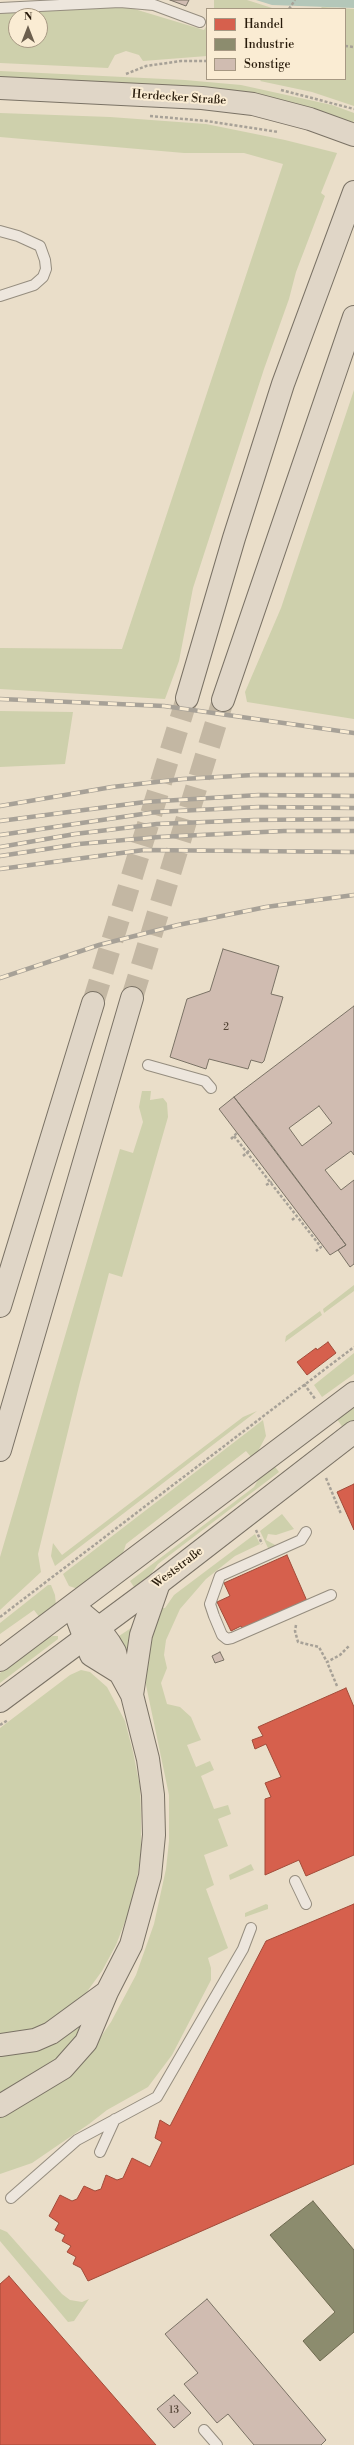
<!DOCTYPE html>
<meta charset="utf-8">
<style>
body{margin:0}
#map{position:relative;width:354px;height:2445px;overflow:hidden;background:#eadec9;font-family:"Libre Bodoni",serif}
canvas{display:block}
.legend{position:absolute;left:206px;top:8px;width:140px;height:72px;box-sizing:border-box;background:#faecd3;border:1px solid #a69883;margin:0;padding:5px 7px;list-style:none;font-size:12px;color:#281b0b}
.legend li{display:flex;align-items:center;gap:8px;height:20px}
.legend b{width:20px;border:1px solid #a69883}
.north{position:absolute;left:8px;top:8px;width:40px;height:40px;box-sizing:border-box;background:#faecd3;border:1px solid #a69883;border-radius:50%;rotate:0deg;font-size:11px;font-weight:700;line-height:16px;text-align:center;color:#281b0b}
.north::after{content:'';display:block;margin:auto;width:14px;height:18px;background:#6c5f4e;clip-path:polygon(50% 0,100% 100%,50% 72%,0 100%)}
</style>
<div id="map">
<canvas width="354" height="2445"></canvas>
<ul class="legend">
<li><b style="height:11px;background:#d6604d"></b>Handel</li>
<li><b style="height:11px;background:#8c8c6e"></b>Industrie</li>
<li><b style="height:11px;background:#d0bcb1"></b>Sonstige</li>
</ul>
<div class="north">N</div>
</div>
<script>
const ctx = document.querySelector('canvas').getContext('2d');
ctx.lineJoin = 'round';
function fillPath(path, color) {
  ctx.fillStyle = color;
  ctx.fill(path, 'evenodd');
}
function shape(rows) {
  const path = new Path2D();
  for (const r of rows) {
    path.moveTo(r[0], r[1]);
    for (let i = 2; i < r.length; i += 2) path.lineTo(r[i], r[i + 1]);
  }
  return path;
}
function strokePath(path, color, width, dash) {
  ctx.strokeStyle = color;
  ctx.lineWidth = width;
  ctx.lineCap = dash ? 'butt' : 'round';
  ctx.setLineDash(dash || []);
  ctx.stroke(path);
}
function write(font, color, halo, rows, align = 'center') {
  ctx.font = font + ' "Libre Bodoni",serif';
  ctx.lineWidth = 4;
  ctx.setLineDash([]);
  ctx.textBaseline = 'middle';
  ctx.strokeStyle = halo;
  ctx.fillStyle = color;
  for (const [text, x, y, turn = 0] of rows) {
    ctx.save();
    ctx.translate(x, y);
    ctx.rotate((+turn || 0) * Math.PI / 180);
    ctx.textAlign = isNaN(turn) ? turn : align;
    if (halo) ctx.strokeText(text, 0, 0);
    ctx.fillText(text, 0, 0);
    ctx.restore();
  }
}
fillPath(shape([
 [214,0,247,0,272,8,214,9],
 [112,5,131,8,204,30,207,25,207,56,143,61,139,55,126,51,115,55,108,68,0,63,0,12],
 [16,16,40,16,40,40,16,40],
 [322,7,354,9,354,106,312,92,260,81,262,79,345,79,345,9,320,9],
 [0,71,185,80,241,85,332,105,354,113,354,120,353,123,0,79],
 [0,113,110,117,206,124,285,140,337,153,321,193,325,196,296,272,289,299,264,369,193,588,179,661,165,699,0,689,0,648,122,649,283,164,244,153,184,153,0,137],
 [354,390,354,719,247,702,245,692,281,608],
 [0,711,73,712,65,764,0,767],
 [142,1091,151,1091,150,1100,163,1098,167,1103,168,1117,122,1277,109,1273,80,1382,38,1554,41,1572,0,1610,0,1557,120,1149,133,1153,143,1122,139,1107],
 [354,1285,354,1291,324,1313,323,1309],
 [320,1311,322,1315,285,1342,286,1336],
 [354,1353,354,1374,322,1397,314,1385],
 [354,1405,354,1422,344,1429,336,1418],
 [257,1411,55,1566,51,1556,53,1543,62,1555,243,1417],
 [263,1420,266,1436,257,1453,251,1457,246,1451,126,1544,123,1553,78,1589,69,1586,63,1574],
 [272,1463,279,1472,158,1564,151,1574,134,1587,130,1581,254,1487,262,1473],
 [282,1514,294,1529,276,1535,268,1534,266,1540,277,1546,268,1548,260,1531],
 [255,1534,260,1544,235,1556,206,1579,180,1609,166,1640,164,1655,167,1668,161,1683,167,1704,180,1707,191,1717,196,1729,201,1740,187,1745,196,1767,210,1761,214,1770,201,1776,214,1809,228,1805,231,1814,218,1819,228,1846,204,1855,214,1885,206,1889,228,1948,208,1958,211,1968,211,1980,172,2055,148,2087,107,2110,89,2124,32,2163,0,2174,0,2117,41,2094,71,2071,94,2047,111,2022,136,1975,154,1924,166,1869,169,1841,169,1795,146,1685,145,1666,146,1654,160,1608,165,1608,174,1595],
 [48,1585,51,1585,55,1595,56,1605,40,1618,34,1610,0,1634,0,1623],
 [137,1624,131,1662,116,1638],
 [53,1636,58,1636,58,1639,0,1683,0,1673,46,1638],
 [81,1670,90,1672,107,1687,125,1721,133,1752,140,1787,141,1815,141,1850,137,1879,128,1914,116,1945,102,1971,86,1993,66,2013,31,2032,0,2038,0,1728,70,1675],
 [251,1864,254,1870,230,1880,229,1875],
 [266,1904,268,1905,268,1909,245,1917,245,1913],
 [83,2021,84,2029,59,2057,46,2068,0,2097,0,2056,30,2051],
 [0,2229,7,2232,62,2294,70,2300,82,2302,89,2299,74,2321,68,2322,0,2241]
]), '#ced0ac');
fillPath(shape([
 [256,0,354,0,354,8,272,5]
]), '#b4c7b9');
const shops = shape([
 [328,1342,336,1353,307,1375,297,1362,316,1348,317,1350,328,1342],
 [354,1484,354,1530,337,1492,354,1484],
 [287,1555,307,1601,243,1630,241,1626,231,1631,217,1602,230,1596,224,1583,287,1555],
 [346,1688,354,1707,354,1855,306,1876,299,1860,265,1875,265,1799,271,1797,265,1783,281,1777,266,1744,255,1749,252,1740,263,1736,258,1727,346,1688],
 [354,1904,354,2164,88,2281,81,2268,73,2264,76,2257,67,2252,71,2246,62,2241,65,2235,55,2230,59,2223,49,2216,60,2195,72,2201,77,2199,84,2186,95,2191,101,2189,106,2175,117,2180,123,2178,132,2158,150,2167,162,2142,155,2138,160,2120,170,2126,266,1941,354,1904],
 [9,2276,156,2445,0,2445,0,2284,9,2276]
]);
fillPath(shops, '#d6604d');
strokePath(shops, '#a24b39', 1);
const industry = shape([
 [313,2201,354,2250,354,2332,320,2361,303,2341,335,2312,270,2235,313,2201]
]);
fillPath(industry, '#8c8c6e');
strokePath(industry, '#6e6a50', 1);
const building = shape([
 [170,0,189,0,186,6,170,0],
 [223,949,279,966,271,994,283,997,264,1061,262,1063,251,1060,248,1069,209,1059,206,1069,170,1057,187,999,210,991,223,949],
 [354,1006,354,1155,351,1151,325,1170,341,1190,354,1180,354,1264,350,1267,338,1250,346,1245,234,1097,354,1006],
 [319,1106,332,1123,302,1146,289,1128,319,1106],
 [234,1097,260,1130,346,1245,330,1255,219,1109,234,1097],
 [220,1652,224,1660,215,1663,212,1656,220,1652],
 [207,2299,326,2440,321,2445,254,2445,228,2414,217,2423,184,2384,198,2373,165,2334,207,2299],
 [174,2395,191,2413,174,2428,157,2409,174,2395]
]);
fillPath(building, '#d0bcb1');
strokePath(building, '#7a7265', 1);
strokePath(shape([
 [132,998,223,700],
 [93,1003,187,698]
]), '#c3b7a3', 22, [22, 11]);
const service = shape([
 [0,8,120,2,154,5,200,22],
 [0,231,18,236,40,246,45,260,46,269,43,277,34,285,0,296],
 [148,1065,205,1081,211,1088],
 [306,1532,301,1540,220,1576,210,1604,214,1616,222,1635,227,1639,232,1638,331,1595],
 [295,1881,306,1904],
 [100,2152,115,2119],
 [11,2198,77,2140,157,2097,243,1949,251,1928],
 [204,2430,217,2445]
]);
const primary = shape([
 [0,88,202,98,253,104,310,119,354,135],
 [0,1660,354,1393],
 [0,1701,159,1583,354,1432]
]);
const motorway = shape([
 [187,698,234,538,283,384,354,192],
 [223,700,354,317],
 [0,1306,93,1003],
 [0,1450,132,998],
 [73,1607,91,1655,120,1673],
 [132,1695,141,1635,159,1583],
 [0,2045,35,2040,51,2033,107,1992],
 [0,2106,63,2068,86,2042,107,1992,131,1945,150,1876,154,1835,153,1795,148,1759,132,1695,120,1673,115,1652,109,1642,98,1627,73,1606]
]);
strokePath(service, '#958d7f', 12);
strokePath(primary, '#7a7265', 24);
strokePath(motorway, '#7a7265', 24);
strokePath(shape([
 [289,9,295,0],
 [345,46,354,47],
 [126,74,146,66,181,61,207,61],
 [281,90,354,109],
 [150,116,207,121,278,132],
 [234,1136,321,1247,316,1251],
 [231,1139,237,1133],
 [243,1156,250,1150],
 [266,1185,272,1182],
 [292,1220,297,1216],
 [304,1384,316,1400],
 [326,1478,341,1514],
 [256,1530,262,1544],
 [0,1617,354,1347],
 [296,1625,295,1631,298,1642,319,1647,327,1662],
 [337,1686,327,1662,340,1655,349,1646],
 [0,1725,8,1720]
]), '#a7a197', 2.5, [3, 2]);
strokePath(service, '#ede6dd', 10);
strokePath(primary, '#e0d6c7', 22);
strokePath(motorway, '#e0d6c7', 22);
const rail = shape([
 [0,699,164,706,354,733],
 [0,806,112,787,183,779,253,775,354,775],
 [0,821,145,802,259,795,354,796],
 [0,835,156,812,259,807,354,808],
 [0,847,75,834,157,824,254,820,354,819],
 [0,856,79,844,159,837,284,831,354,831],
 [0,869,144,850,354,852],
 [0,978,99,945,178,925,266,907,354,895]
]);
strokePath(rail, '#a7a197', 4.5);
strokePath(rail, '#faecd3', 3, [9]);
write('10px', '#524334', null, [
 ["2",226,1028],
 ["13",174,2411]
]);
write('12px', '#281b0b', '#faecd3', [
 ["Herdecker Straße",179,98,4],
 ["Weststraße",178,1568,-37]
]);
</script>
